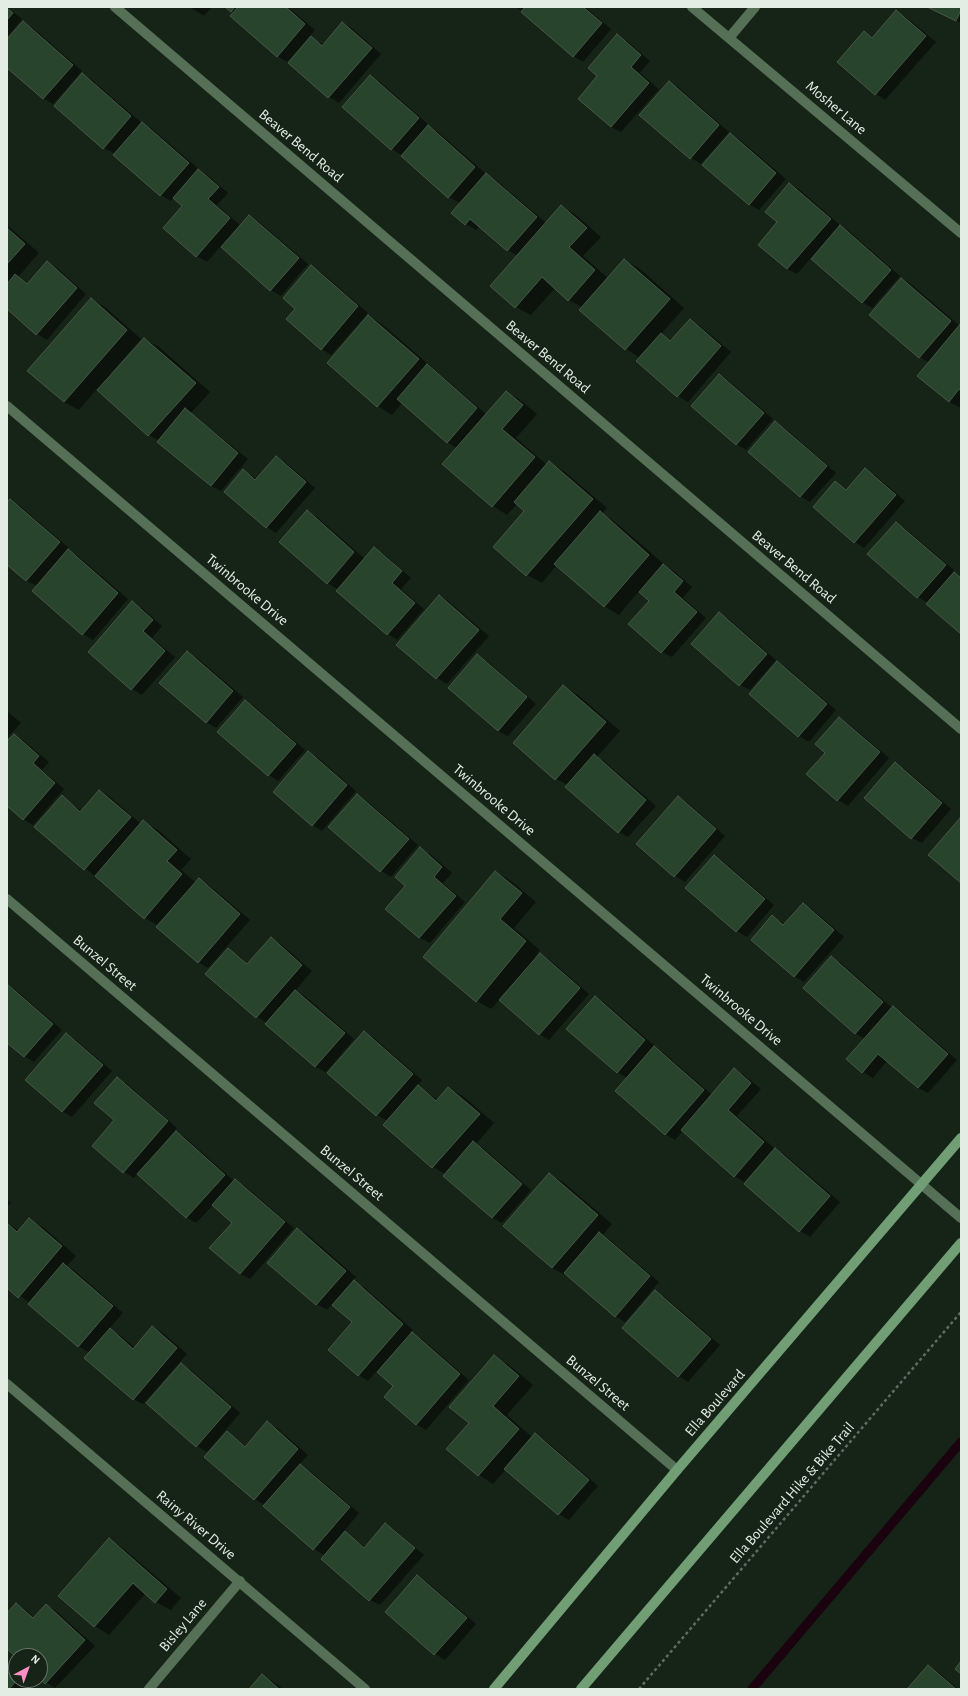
<!DOCTYPE html>
<style>
body{margin:0}
#map{position:relative;width:968px;height:1696px;overflow:hidden;background:#162417;font-family:"Alegreya Sans",sans-serif}
canvas{display:block}
.frame{position:absolute;inset:0;border:8px solid #e4ede4;pointer-events:none}
.north{position:absolute;left:8px;top:1648px;width:40px;height:40px;box-sizing:border-box;background:#162417;border:1px solid #687469;border-radius:50%;rotate:41deg;font-size:11px;font-weight:700;line-height:16px;text-align:center;color:#e4ede4}
.north::after{content:'';display:block;margin:auto;width:14px;height:18px;background:#fb8fc5;clip-path:polygon(50% 0,100% 100%,50% 72%,0 100%)}
</style>
<div id="map">
<canvas width="968" height="1696"></canvas>
<div class="frame"></div>
<div class="north">N</div>
</div>
<script>
const ctx = document.querySelector('canvas').getContext('2d');
ctx.lineJoin = 'round';
function fillPath(path, color) {
  ctx.fillStyle = color;
  ctx.fill(path, 'evenodd');
}
function shape(rows) {
  const path = new Path2D();
  for (const r of rows) {
    path.moveTo(r[0], r[1]);
    for (let i = 2; i < r.length; i += 2) path.lineTo(r[i], r[i + 1]);
  }
  return path;
}
function strokePath(path, color, width, dash) {
  ctx.strokeStyle = color;
  ctx.lineWidth = width;
  ctx.lineCap = dash ? 'butt' : 'round';
  ctx.setLineDash(dash || []);
  ctx.stroke(path);
}
function write(font, color, halo, rows, align = 'center') {
  ctx.font = font + ' "Alegreya Sans",sans-serif';
  ctx.lineWidth = 3;
  ctx.setLineDash([]);
  ctx.textBaseline = 'middle';
  ctx.strokeStyle = halo;
  ctx.fillStyle = color;
  for (const [text, x, y, turn = 0] of rows) {
    ctx.save();
    ctx.translate(x, y);
    ctx.rotate((+turn || 0) * Math.PI / 180);
    ctx.textAlign = isNaN(turn) ? turn : align;
    if (halo) ctx.strokeText(text, 0, 0);
    ctx.fillText(text, 0, 0);
    ctx.restore();
  }
}
fillPath(shape([
 [7,7,22,19,7,37],
 [190,7,212,7,204,16],
 [226,7,288,7,315,30,287,62,277,56,234,13],
 [514,7,585,7,611,29,583,62,573,56,521,10],
 [927,7,961,7,961,23],
 [896,11,906,17,936,42,885,100,876,94,838,62,864,32,873,38],
 [23,23,33,28,82,71,53,104,43,98,7,66,7,41],
 [343,23,353,29,381,54,339,103,329,97,289,63,311,38,324,45],
 [617,36,627,41,650,61,640,73,659,89,621,132,611,127,599,76],
 [82,74,92,80,142,123,152,129,199,169,198,170,208,176,228,193,217,205,241,226,249,216,259,222,308,264,281,296,271,290,221,246,207,262,197,256,165,228,184,206,174,197,171,201,161,195,115,154,104,148],
 [370,77,380,82,428,124,427,126,438,132,486,174,496,180,546,223,561,206,576,215,601,237,583,256,608,278,624,260,639,268,684,308,661,334,672,341,690,320,700,326,731,352,688,402,678,396,640,358,626,349,581,310,583,308,569,300,555,288,531,315,516,307,518,256,508,250,480,226,476,230,466,224,452,213,460,203,449,197,403,156,392,149],
 [669,82,679,88,729,132,701,164,691,158],
 [730,134,740,140,786,179,759,210,749,204],
 [790,184,800,190,840,225,839,226,850,232,900,276,872,308,862,302,811,258,797,274,787,269,779,222],
 [7,225,39,253,18,277,28,284,47,263,57,268,86,294,47,340,37,334,7,308],
 [311,267,321,272,368,313,331,355,321,349],
 [902,279,912,285,960,326,961,325,961,408,949,402,929,363,920,357],
 [91,299,105,307,141,339,111,373,112,375,144,339,159,347,210,392,191,413,248,459,221,491,211,486,159,441,149,435,97,389,79,410,64,402],
 [369,316,383,325,486,414,506,392,520,400,537,414,516,438,547,465,549,463,564,471,607,508,602,514,614,521,664,564,663,565,674,571,692,587,683,598,706,618,672,657,662,652,650,601,639,591,619,615,604,606,557,565,542,583,527,575,526,511,517,504,507,515,493,506,457,448,447,442,402,403,392,415,378,406],
 [719,375,729,381,773,419,746,450,736,444],
 [775,423,785,428,836,473,810,502,800,496],
 [276,457,286,463,315,488,276,533,267,527,244,471,257,479],
 [865,470,875,475,905,501,864,548,855,542,835,482,848,490],
 [10,500,20,506,69,548,67,550,78,556,128,599,93,640,83,634,37,586,26,580,7,563,7,503],
 [307,512,317,517,365,559,374,549,384,554,411,578,401,589,424,609,397,640,388,634,338,591,339,590,327,583],
 [896,523,906,529,955,571,953,573,961,577,961,633,928,603,918,597],
 [440,596,449,602,489,636,447,684,437,678,398,644],
 [132,603,142,608,162,626,152,638,175,657,142,695,132,689],
 [719,613,729,619,776,660,750,690,740,685],
 [187,652,197,658,243,697,216,728,206,722],
 [477,656,487,661,536,704,508,736,498,731],
 [778,662,787,668,836,710,809,742,799,736,750,694],
 [563,686,578,695,620,731,597,757,604,761,656,806,628,837,619,832,568,785,556,779],
 [245,701,255,707,305,750,278,781,269,775],
 [7,711,21,723,7,738],
 [839,718,849,724,889,758,848,806,838,800,808,774,826,753],
 [14,735,24,741,49,762,42,770,64,789,33,825,23,819,7,805,7,743],
 [308,753,318,758,356,791,322,831,312,825],
 [895,763,905,769,951,809,922,843,912,838],
 [100,791,109,796,141,824,143,822,158,830,191,859,181,870,196,883,199,879,209,885,250,920,208,968,198,962,159,926,145,918,36,827,62,797,82,811],
 [357,795,367,801,418,845,391,877,381,871],
 [678,797,688,803,725,836,685,882,675,876,638,844],
 [420,849,430,854,452,873,443,883,465,902,430,943,420,938,387,909,407,886],
 [714,856,724,862,774,905,747,937,737,931,687,888],
 [496,872,510,880,536,902,514,928,540,950,535,957,536,958,540,954,550,960,589,994,549,1040,539,1034,500,999,491,1009,477,1001],
 [803,904,813,910,844,937,804,982,794,976,773,917,785,924],
 [271,938,281,944,312,971,295,991,305,996,354,1039,326,1072,316,1067,267,1023,257,1017,228,949,238,955,248,964],
 [831,958,841,963,892,1008,893,1007,903,1013,957,1060,928,1093,918,1088,887,1061,873,1078,863,1072,848,1059,865,1039,855,1033],
 [8,985,17,991,62,1030,34,1062,24,1056,7,1041],
 [595,997,605,1003,655,1046,654,1047,664,1053,712,1095,735,1070,744,1075,761,1089,737,1116,774,1148,744,1182,734,1176,683,1131,675,1140,665,1134,627,1078,617,1072],
 [364,1032,374,1038,422,1080,417,1086,438,1100,448,1088,463,1096,494,1123,476,1144,483,1148,531,1190,502,1223,492,1218,444,1176,445,1174,433,1167,385,1125,388,1121,377,1115,329,1073],
 [66,1034,76,1040,112,1071,72,1117,62,1111],
 [117,1079,127,1084,177,1128,165,1142,166,1143,176,1132,186,1138,234,1181,236,1180,245,1186,294,1228,250,1279,240,1274,233,1222,213,1205,196,1223,186,1217,138,1173,134,1178,124,1172,115,1120],
 [776,1149,785,1155,840,1202,810,1237,800,1231,746,1184],
 [549,1174,563,1182,612,1224,603,1235,609,1239,659,1282,625,1322,615,1316,568,1275,567,1276,552,1268],
 [7,1199,11,1203,7,1207],
 [29,1219,44,1228,76,1256,67,1266,74,1270,123,1313,109,1329,120,1335,135,1348,153,1328,163,1333,187,1354,143,1404,133,1399,90,1353,78,1346,30,1303,10,1289,7,1292,7,1222,19,1231],
 [298,1229,308,1235,356,1277,352,1281,364,1287,413,1330,410,1333,422,1339,469,1380,426,1430,416,1424,394,1386,377,1371,368,1381,359,1375,353,1322,332,1304,327,1310,317,1304,269,1263],
 [655,1291,665,1297,720,1345,688,1382,679,1376],
 [494,1357,509,1365,533,1385,507,1415,532,1437,535,1434,545,1440,598,1486,569,1520,559,1514,506,1469,493,1484,479,1475,470,1423],
 [181,1365,191,1370,240,1413,207,1452,197,1446,148,1403],
 [267,1423,277,1428,308,1455,299,1465,310,1471,359,1513,324,1555,314,1549,265,1505,254,1499,227,1433,247,1447],
 [386,1524,395,1530,424,1555,380,1605,370,1600,345,1533,365,1547],
 [109,1539,123,1548,181,1598,171,1610,156,1602,146,1593,109,1635,95,1626,60,1596],
 [417,1576,427,1582,476,1624,445,1660,435,1654,386,1612],
 [17,1604,26,1610,35,1618,46,1605,56,1611,95,1646,55,1688,40,1678,40,1656,7,1647,7,1615],
 [929,1666,938,1672,958,1689,909,1689],
 [7,1669,16,1677,16,1680,19,1680,26,1686,24,1689,7,1689],
 [262,1675,277,1684,283,1689,250,1689]
]), '#0007');
strokePath(shape([
 [752,1689,961,1442]
]), '#1a020e', 9);
const building = shape([
 [225,7,235,7,231,12,225,7],
 [238,7,286,7,305,24,277,57,230,16,238,7],
 [525,7,583,7,602,23,573,57,521,12,525,7],
 [927,7,961,7,961,10,956,21,927,7],
 [7,8,13,13,7,20,7,8],
 [896,10,926,36,875,95,837,62,864,31,872,38,896,10],
 [23,21,73,65,43,99,7,68,7,39,23,21],
 [342,22,372,48,328,98,288,63,311,36,322,46,342,22],
 [617,34,641,55,631,67,649,83,611,127,578,99,597,76,588,68,617,34],
 [82,73,131,116,103,149,54,106,82,73],
 [370,75,419,118,391,150,342,107,370,75],
 [669,81,719,125,690,159,639,115,669,81],
 [142,122,189,163,160,196,113,155,142,122],
 [428,125,475,167,448,198,401,156,428,125],
 [730,133,776,173,749,205,702,165,730,133],
 [198,169,219,187,208,199,230,218,196,257,163,228,182,206,173,198,198,169],
 [486,173,537,217,507,251,470,219,465,225,451,213,486,173],
 [789,183,831,219,787,269,758,245,777,222,765,212,789,183],
 [561,205,587,228,569,247,595,270,568,301,542,277,515,308,490,286,561,205],
 [249,215,299,258,270,291,221,247,249,215],
 [840,225,891,270,862,303,811,259,840,225],
 [7,228,25,244,7,264,7,228],
 [624,259,670,299,625,350,579,310,624,259],
 [47,261,77,288,36,335,7,309,7,284,15,274,27,284,47,261],
 [311,265,358,306,321,350,286,319,295,309,283,298,311,265],
 [901,278,951,321,919,358,869,315,901,278],
 [91,298,127,330,64,402,27,371,91,298],
 [368,315,419,359,377,407,327,363,368,315],
 [690,319,721,346,677,397,636,361,661,333,670,341,690,319],
 [961,323,961,391,959,389,949,402,917,376,961,323],
 [144,338,196,383,148,436,97,390,144,338],
 [427,364,477,408,447,443,397,399,427,364],
 [719,374,764,413,736,445,691,406,719,374],
 [506,391,523,405,502,429,535,457,492,507,442,464,506,391],
 [185,408,238,453,211,486,157,442,185,408],
 [775,421,827,466,800,497,748,452,775,421],
 [276,456,306,482,266,528,224,492,243,469,255,480,276,456],
 [549,461,593,499,526,576,493,547,524,511,514,502,549,461],
 [865,468,896,495,854,543,813,507,835,481,846,490,865,468],
 [10,499,60,542,26,581,7,565,7,502,10,499],
 [307,510,354,552,327,584,279,542,307,510],
 [600,511,649,555,604,607,554,564,600,511],
 [896,522,946,565,917,598,867,554,896,522],
 [374,547,402,571,392,583,415,603,387,635,336,591,374,547],
 [68,549,118,593,82,635,32,591,68,549],
 [663,564,683,581,674,592,697,612,661,653,628,624,649,601,639,592,663,564],
 [954,572,961,578,961,634,926,604,954,572],
 [439,595,479,630,436,679,396,645,439,595],
 [132,601,153,620,143,631,165,651,131,690,88,652,132,601],
 [719,612,767,654,739,686,691,644,719,612],
 [187,651,233,691,206,723,159,683,187,651],
 [477,654,527,697,498,731,448,688,477,654],
 [777,661,827,704,798,737,749,694,777,661],
 [563,685,606,722,555,780,513,743,563,685],
 [245,700,296,744,268,776,217,732,245,700],
 [839,717,880,752,837,801,806,774,825,753,815,744,839,717],
 [14,734,39,756,33,763,55,783,23,820,7,806,7,741,14,734],
 [308,751,347,785,312,826,273,792,308,751],
 [594,754,646,800,618,833,565,787,594,754],
 [895,762,942,803,911,839,864,798,895,762],
 [99,790,131,817,84,870,34,827,62,795,80,812,99,790],
 [357,794,409,839,380,872,328,827,357,794],
 [678,796,716,829,674,877,636,844,678,796],
 [960,818,961,819,961,883,928,855,960,818],
 [143,820,177,850,167,861,182,874,144,919,95,876,143,820],
 [420,847,442,867,434,877,456,896,419,938,385,909,405,886,395,877,420,847],
 [714,855,765,899,736,932,685,888,714,855],
 [495,871,522,893,500,919,526,941,476,1002,423,957,495,871],
 [199,878,240,914,198,963,156,927,199,878],
 [803,903,834,930,794,977,751,940,772,915,783,925,803,903],
 [271,937,302,965,256,1018,205,974,228,948,247,964,271,937],
 [540,953,580,988,539,1035,499,1000,540,953],
 [831,956,883,1002,855,1034,803,988,831,956],
 [7,984,53,1024,24,1057,7,1043,7,984],
 [295,990,345,1033,315,1067,265,1024,295,990],
 [595,996,645,1040,617,1073,566,1029,595,996],
 [893,1006,948,1054,918,1088,878,1054,862,1073,846,1059,893,1006],
 [364,1031,413,1074,376,1116,327,1073,364,1031],
 [66,1033,103,1065,62,1112,25,1080,66,1033],
 [654,1046,704,1090,665,1135,615,1091,654,1046],
 [734,1068,751,1083,728,1110,764,1142,734,1177,681,1130,734,1068],
 [117,1077,168,1121,123,1173,92,1146,114,1120,94,1103,117,1077],
 [418,1085,436,1101,448,1087,480,1114,432,1168,383,1125,418,1085],
 [176,1131,225,1175,186,1218,137,1174,176,1131],
 [473,1141,522,1184,492,1218,443,1176,473,1141],
 [775,1148,830,1196,799,1232,744,1184,775,1148],
 [549,1173,598,1215,552,1268,503,1226,549,1173],
 [235,1179,285,1222,240,1274,209,1248,232,1223,212,1205,235,1179],
 [29,1218,62,1246,18,1298,7,1288,7,1223,17,1232,29,1218],
 [297,1228,346,1271,316,1305,267,1263,297,1228],
 [599,1232,650,1276,615,1317,564,1273,599,1232],
 [63,1263,113,1306,78,1347,28,1304,63,1263],
 [354,1280,403,1324,358,1376,328,1350,352,1322,332,1305,354,1280],
 [655,1290,711,1339,678,1377,622,1328,655,1290],
 [152,1326,177,1348,133,1400,84,1358,110,1328,133,1349,152,1326],
 [412,1332,460,1374,416,1425,384,1397,393,1386,377,1372,412,1332],
 [494,1355,519,1376,493,1406,519,1429,478,1476,446,1449,469,1423,449,1407,494,1355],
 [181,1363,231,1407,196,1447,146,1403,181,1363],
 [267,1421,298,1449,254,1500,204,1457,227,1431,245,1447,267,1421],
 [535,1433,589,1480,558,1515,504,1469,535,1433],
 [300,1464,350,1507,313,1550,263,1506,300,1464],
 [385,1523,415,1548,369,1601,321,1559,345,1531,364,1548,385,1523],
 [109,1538,167,1589,155,1603,133,1583,94,1627,58,1596,109,1538],
 [417,1575,467,1618,434,1655,385,1612,417,1575],
 [16,1603,33,1618,46,1604,85,1640,45,1684,40,1679,40,1656,16,1657,7,1649,7,1613,16,1603],
 [961,1661,961,1674,955,1669,961,1661],
 [928,1665,956,1689,907,1689,928,1665],
 [7,1671,17,1680,9,1689,7,1689,7,1671],
 [262,1674,279,1689,249,1689,262,1674]
]);
fillPath(building, '#29442c');
strokePath(building, '#475748', 1);
strokePath(shape([
 [639,1689,961,1312]
]), '#606c61', 2.5, [3, 3]);
strokePath(shape([
 [115,7,961,729],
 [692,7,961,233],
 [729,38,755,7],
 [7,406,961,1218],
 [7,899,677,1470],
 [7,1384,365,1689],
 [149,1689,240,1581]
]), '#557057', 10);
strokePath(shape([
 [494,1689,677,1470,961,1138],
 [581,1689,961,1243]
]), '#729e76', 10);
write('15px', '#e4ede4', '#162417', [
 ["Mosher Lane",836,108,40],
 ["Beaver Bend Road",301,146,40],
 ["Beaver Bend Road",548,357,40],
 ["Beaver Bend Road",794,567,40],
 ["Twinbrooke Drive",247,590,40],
 ["Twinbrooke Drive",494,800,40],
 ["Bunzel Street",105,963,40],
 ["Twinbrooke Drive",741,1010,40],
 ["Bunzel Street",352,1173,40],
 ["Bunzel Street",598,1383,40],
 ["Ella Boulevard",715,1403,-49],
 ["Ella Boulevard Hike & Bike Trail",792,1493,-49],
 ["Rainy River Drive",196,1525,40],
 ["Bisley Lane",183,1625,-50]
]);
</script>
